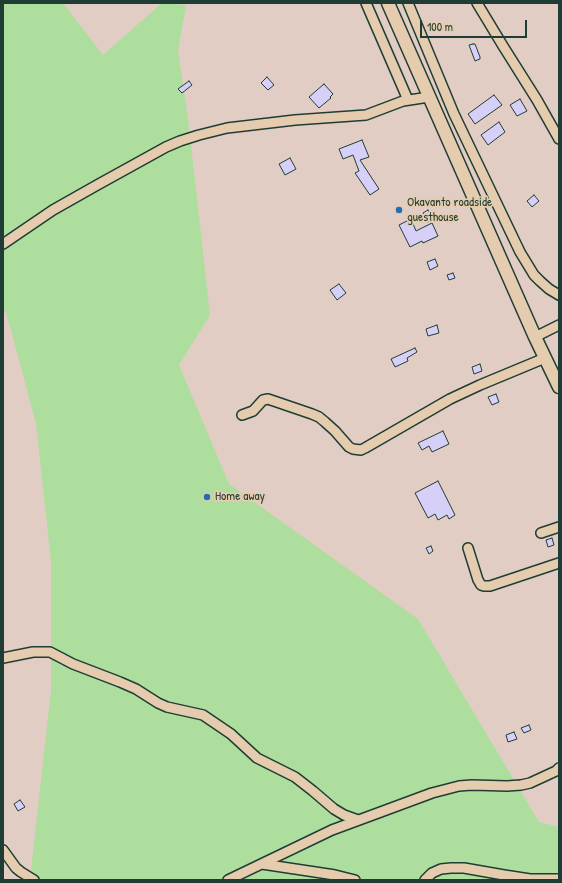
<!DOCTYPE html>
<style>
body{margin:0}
#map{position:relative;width:562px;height:883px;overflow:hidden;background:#e1cdc4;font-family:"Patrick Hand",sans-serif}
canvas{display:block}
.frame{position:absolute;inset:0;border:4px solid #1f3d34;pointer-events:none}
.scale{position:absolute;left:420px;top:20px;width:107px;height:18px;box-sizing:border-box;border:2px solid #1f3d34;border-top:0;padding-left:5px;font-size:12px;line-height:14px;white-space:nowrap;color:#1f3d34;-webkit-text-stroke:3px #e6ccae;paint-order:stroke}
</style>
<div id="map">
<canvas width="562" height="883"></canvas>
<div class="frame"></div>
<div class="scale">100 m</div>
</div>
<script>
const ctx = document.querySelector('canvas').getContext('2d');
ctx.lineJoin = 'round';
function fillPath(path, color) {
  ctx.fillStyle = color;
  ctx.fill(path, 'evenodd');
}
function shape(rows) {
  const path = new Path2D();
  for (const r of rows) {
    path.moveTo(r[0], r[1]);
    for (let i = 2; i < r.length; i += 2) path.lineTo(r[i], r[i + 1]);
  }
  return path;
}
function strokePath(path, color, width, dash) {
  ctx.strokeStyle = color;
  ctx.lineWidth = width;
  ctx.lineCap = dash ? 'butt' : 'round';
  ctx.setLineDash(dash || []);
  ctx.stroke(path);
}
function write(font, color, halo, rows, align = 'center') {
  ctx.font = font + ' "Patrick Hand",sans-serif';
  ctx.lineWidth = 3.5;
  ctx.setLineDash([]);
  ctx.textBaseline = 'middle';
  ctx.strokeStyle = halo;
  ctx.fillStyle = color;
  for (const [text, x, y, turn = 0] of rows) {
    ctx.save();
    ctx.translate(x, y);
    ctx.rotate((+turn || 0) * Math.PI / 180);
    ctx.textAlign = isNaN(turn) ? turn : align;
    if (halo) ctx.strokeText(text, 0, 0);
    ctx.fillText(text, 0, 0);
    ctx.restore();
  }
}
fillPath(shape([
 [3,3,63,3,103,55,162,3,186,5,178,51,188,118,210,315,179,365,229,484,418,619,539,822,559,827,559,880,30,880,30,879,51,690,51,561,36,424,10,326,3,306]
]), '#aede9e');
const building = shape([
 [473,44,475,44,480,57,480,59,475,61,469,45,473,44],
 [267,77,274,85,268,90,261,83,267,77],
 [189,81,192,85,182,93,178,89,189,81],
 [324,84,333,94,330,97,331,98,319,108,309,97,324,84],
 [494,95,502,105,475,124,468,114,494,95],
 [520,99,527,111,517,116,510,105,520,99],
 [499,122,505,132,488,145,481,135,499,122],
 [362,140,369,157,360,160,379,189,370,195,355,173,359,171,353,155,343,159,339,149,362,140],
 [290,158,296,169,285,175,279,164,290,158],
 [534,195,539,201,532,207,527,201,534,195],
 [428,210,433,219,428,222,423,213,428,210],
 [411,219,416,231,432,223,438,236,423,243,422,241,410,247,399,225,411,219],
 [435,259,438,266,430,270,427,262,435,259],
 [453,273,455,278,449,280,447,275,453,273],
 [339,284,346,293,337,300,330,290,339,284],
 [437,325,439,333,428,336,426,329,437,325],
 [415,348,417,352,407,358,408,361,395,367,391,359,415,348],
 [480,364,482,371,474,374,472,367,480,364],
 [496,394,499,402,492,405,488,397,496,394],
 [443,431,449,444,432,452,429,446,422,450,418,443,443,431],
 [438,481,455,515,449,519,447,515,438,520,435,514,428,518,415,493,438,481],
 [552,538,554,545,548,547,546,540,552,538],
 [431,546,433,551,429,554,426,548,431,546],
 [529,725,531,730,524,733,521,728,529,725],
 [514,732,517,739,508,742,506,735,514,732],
 [20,800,25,807,18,811,14,804,20,800]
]);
fillPath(building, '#d6cff8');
strokePath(building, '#1f3d34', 1);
const street = shape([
 [366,3,408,100],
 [408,3,454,114,520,252,534,275,540,281,549,289,559,295],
 [477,3,503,46,537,100,559,139],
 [3,244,53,210,99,184,166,147,180,141,199,135,227,128,295,120,366,115,403,101,429,97],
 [535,337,559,325],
 [242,415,253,411,263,400,268,399,312,414,319,417,325,422,335,431,349,447,353,449,361,450,365,448,450,399,480,385,545,358],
 [541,533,559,527],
 [468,548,478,580,481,585,484,586,490,586,559,563],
 [3,658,33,652,50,652,73,664,120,682,136,689,158,703,167,707,203,715,231,734,257,758,295,777,313,791,334,809,344,815,358,820],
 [3,850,16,868,21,872,34,880],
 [262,864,335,875,355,880],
 [228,880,332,830,432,793,459,786,472,785,507,786,521,785,530,783,556,771,559,768],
 [425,880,432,873,441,869,451,868,464,868,504,875,530,879,559,879]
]);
const secondary = shape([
 [388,3,535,337,559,387]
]);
strokePath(street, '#1f3d34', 12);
strokePath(secondary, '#1f3d34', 15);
strokePath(street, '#e6ccae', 9);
strokePath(secondary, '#e6ccae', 12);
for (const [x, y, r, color] of [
 [399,210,4,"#1f6fb2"],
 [207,497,4,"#1f6fb2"]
]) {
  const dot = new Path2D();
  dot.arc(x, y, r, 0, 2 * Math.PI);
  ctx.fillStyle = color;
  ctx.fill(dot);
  strokePath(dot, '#e6ccae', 1.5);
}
write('13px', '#1f3d34', '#e6ccae', [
 ["Okavanto roadside",407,203],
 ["guesthouse",407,218],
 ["Home away",215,497]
], 'left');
</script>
